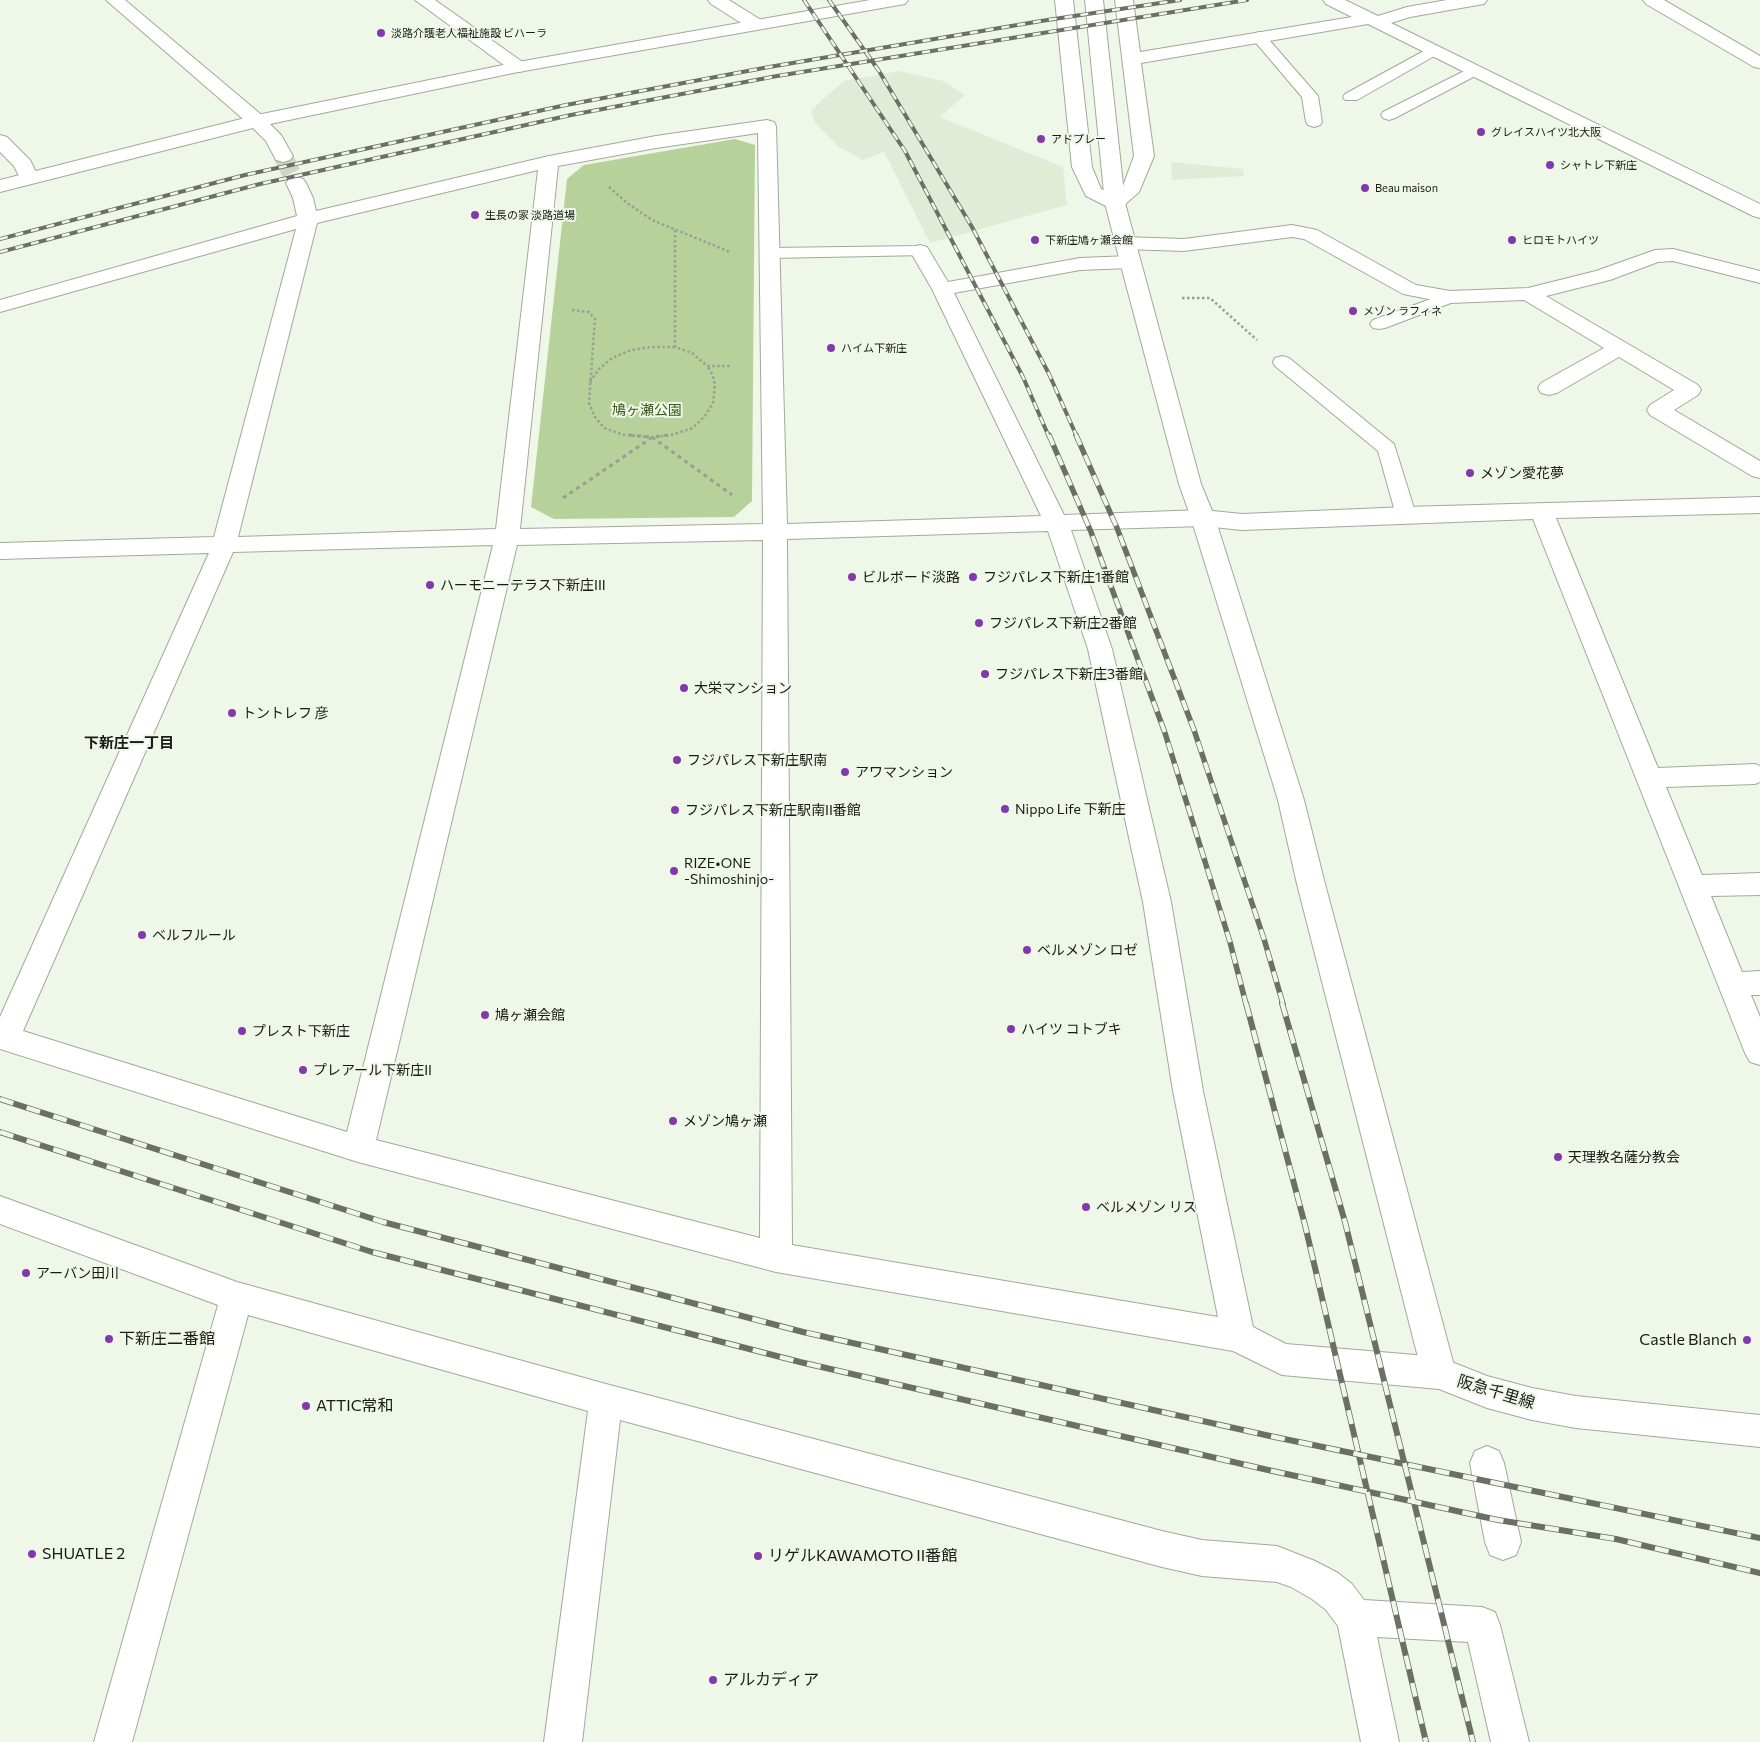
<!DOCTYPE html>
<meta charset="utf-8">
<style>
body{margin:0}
canvas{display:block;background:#eff7e8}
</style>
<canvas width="1760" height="1742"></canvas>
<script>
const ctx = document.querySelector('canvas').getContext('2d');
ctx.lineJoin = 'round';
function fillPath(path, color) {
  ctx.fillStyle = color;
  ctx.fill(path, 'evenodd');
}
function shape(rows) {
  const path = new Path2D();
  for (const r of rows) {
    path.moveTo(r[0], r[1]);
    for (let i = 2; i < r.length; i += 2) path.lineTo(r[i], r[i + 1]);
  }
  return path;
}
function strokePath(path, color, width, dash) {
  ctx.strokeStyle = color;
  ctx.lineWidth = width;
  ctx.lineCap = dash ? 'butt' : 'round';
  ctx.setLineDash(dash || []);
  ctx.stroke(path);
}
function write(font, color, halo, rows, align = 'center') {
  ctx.font = font + ' Commissioner,"Noto Sans JP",sans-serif';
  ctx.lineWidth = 4;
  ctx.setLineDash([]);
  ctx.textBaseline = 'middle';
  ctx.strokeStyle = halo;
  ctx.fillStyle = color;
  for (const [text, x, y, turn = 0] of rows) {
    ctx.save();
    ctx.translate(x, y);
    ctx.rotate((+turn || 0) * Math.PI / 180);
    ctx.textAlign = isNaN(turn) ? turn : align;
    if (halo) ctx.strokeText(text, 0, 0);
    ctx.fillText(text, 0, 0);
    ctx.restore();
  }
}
fillPath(shape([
 [899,71,943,81,965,95,940,117,1063,167,1067,205,930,243,884,152,863,160,839,147,815,123,811,110,844,81],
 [1171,162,1243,169,1244,176,1172,180]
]), '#e1ecd7');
fillPath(shape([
 [735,139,755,145,752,501,734,517,554,519,531,507,567,179,584,165]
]), '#b6d29a');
strokePath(shape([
 [283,156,296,183]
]), '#cfd6c8', 19, [19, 10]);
const service = shape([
 [1259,32,1264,34,1318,96,1322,122,1320,125,1314,127,1308,125,1306,122,1302,97,1251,37,1254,34,1259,32],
 [1433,46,1438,48,1441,51,1438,54,1357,100,1345,100,1343,97,1345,94,1433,46],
 [1474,66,1479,68,1482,71,1479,74,1395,118,1389,120,1383,118,1381,115,1383,112,1474,66],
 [920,246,926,247,929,251,926,255,770,258,764,257,761,253,764,249,770,248,920,246],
 [1450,292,1456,293,1459,297,1456,301,1385,328,1379,329,1373,328,1370,324,1373,320,1450,292],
 [1282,356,1289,358,1394,444,1416,515,1413,520,1406,522,1399,520,1396,515,1378,451,1275,366,1273,362,1275,358,1282,356]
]);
const pedestrian = shape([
 [1487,1446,1499,1451,1504,1463,1521,1542,1516,1555,1503,1560,1490,1555,1485,1542,1470,1463,1475,1451,1487,1446]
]);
const minor = shape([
 [870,0,908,0,905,4,899,5,518,72,270,124,281,135,293,156,290,160,283,162,276,160,266,141,253,128,0,192,0,180,257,115,518,62,870,0],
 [1055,0,1073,0,1092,167,1101,189,1113,194,1123,186,1134,156,1115,0,1133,0,1140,52,1352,17,1326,4,1323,0,1345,0,1378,16,1407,7,1447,0,1487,0,1484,4,1478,5,1410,17,1391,23,1760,204,1760,218,1753,216,1368,24,1141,63,1154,156,1139,192,1122,207,1115,209,1108,207,1086,196,1072,167,1055,0],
 [1643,0,1664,0,1760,56,1760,68,1754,67,1646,4,1643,0],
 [767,120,774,122,776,126,787,524,1041,516,932,289,910,251,913,247,920,245,927,247,948,282,1080,258,1130,256,1137,258,1140,262,1137,266,1130,268,1080,270,954,293,1064,515,1203,510,1242,514,1406,507,1760,497,1760,513,1556,518,1658,768,1755,764,1760,766,1760,782,1755,784,1666,787,1702,875,1760,873,1760,895,1711,896,1742,972,1760,971,1760,995,1751,995,1760,1017,1760,1065,1750,1062,1745,1053,1533,519,1242,530,1203,526,1071,530,1112,649,1171,902,1203,1091,1253,1327,1286,1344,1439,1357,1487,1376,1532,1388,1576,1396,1760,1415,1760,1447,1576,1428,1532,1420,1487,1408,1439,1389,1282,1375,1233,1351,776,1272,358,1162,0,1049,0,1017,209,553,0,559,0,543,214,537,296,229,0,312,0,300,297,216,293,198,286,183,289,179,296,177,303,179,306,183,313,198,316,211,549,156,656,136,767,120],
 [758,133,763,524,520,529,558,166,656,148,758,133],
 [538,170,496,529,238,537,317,223,538,170],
 [1048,531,1088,649,1143,902,1173,1091,1218,1317,792,1245,787,539,1048,531],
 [763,540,760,1238,376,1140,517,545,763,540],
 [493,545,347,1132,23,1031,233,552,493,545],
 [1292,225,1317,230,1416,285,1450,291,1528,288,1596,271,1655,250,1673,249,1760,271,1760,283,1673,261,1658,262,1610,280,1546,296,1698,385,1701,390,1698,395,1674,410,1760,461,1760,478,1752,476,1650,415,1647,410,1650,405,1674,390,1619,357,1557,393,1549,395,1541,393,1538,388,1541,383,1604,348,1524,300,1450,303,1403,294,1304,239,1292,237,1184,251,1125,249,1118,247,1115,243,1118,239,1125,237,1184,239,1292,225],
 [0,1196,237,1282,606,1384,1162,1531,1202,1540,1277,1546,1315,1561,1338,1573,1352,1584,1364,1600,1482,1607,1495,1612,1500,1625,1529,1742,1491,1742,1468,1642,1377,1637,1399,1742,1361,1742,1338,1626,1326,1610,1312,1599,1291,1587,1277,1582,1202,1576,1162,1567,620,1420,582,1742,544,1742,588,1411,248,1315,132,1742,94,1742,218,1305,0,1224,0,1196]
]);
const tertiary = shape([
 [106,0,125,0,264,117,266,121,264,125,257,127,250,125,106,0],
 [415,0,435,0,524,63,527,67,524,71,518,72,512,71,415,0],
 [708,0,729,0,761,20,764,24,761,28,755,29,749,28,711,4,708,0],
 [1085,0,1103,0,1125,203,1201,484,1215,518,1304,800,1325,884,1456,1373,1451,1384,1439,1389,1427,1384,1422,1373,1297,884,1278,800,1191,518,1179,484,1120,262,1105,203,1085,0],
 [0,135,7,137,30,160,39,178,36,182,29,184,22,182,14,166,0,152,0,135]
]);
strokePath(service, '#a2a99b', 2);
strokePath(pedestrian, '#a2a99b', 2);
strokePath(minor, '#a2a99b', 2);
strokePath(tertiary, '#a2a99b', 2);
strokePath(shape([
 [609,187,627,203,652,220,730,252],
 [675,230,675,347,692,353,707,366,731,366],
 [1182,298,1210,298,1257,340],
 [572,310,589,312,595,319,589,403,595,417,604,428,624,435,647,437],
 [590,382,599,369,612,358,631,350,651,347,675,347],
 [656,437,671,435,693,428,705,416,713,403,715,384,711,371,707,366]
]), '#9a9f94', 2.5, [2.5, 2.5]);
strokePath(shape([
 [629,435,652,437],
 [668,435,652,437,732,495],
 [563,498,651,438]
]), '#9a9f94', 3, [4, 4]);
fillPath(service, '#fff');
fillPath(pedestrian, '#fff');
fillPath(minor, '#fff');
fillPath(tertiary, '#fff');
const railFar2 = shape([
 [804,0,905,151,1023,377,1049,437],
 [829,0,879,71,972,227,1049,374,1077,437],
 [0,239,245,175,566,105,769,67,1041,21,1180,0],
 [0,252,260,184,571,115,777,76,1247,0]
]);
const railFar1 = shape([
 [1049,435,1091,532,1165,733,1230,942,1246,1004],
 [1076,435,1117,528,1194,730,1264,939,1283,1004]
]);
const rail = shape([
 [1246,1003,1305,1225,1426,1742],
 [1282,1003,1345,1222,1473,1742],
 [0,1099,383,1222,803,1332,1270,1436,1760,1538],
 [0,1132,372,1252,800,1362,1268,1470,1498,1520,1616,1539,1760,1573]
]);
strokePath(railFar2, '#6b6f66', 4);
strokePath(railFar1, '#6b6f66', 5.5);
strokePath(rail, '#6b6f66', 6);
strokePath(railFar2, '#eff7e8', 2.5, [8]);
strokePath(railFar1, '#eff7e8', 4, [11]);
strokePath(rail, '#eff7e8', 4.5, [14]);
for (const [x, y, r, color] of [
 [381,33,5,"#7f3aae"],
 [1481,132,5,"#7f3aae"],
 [1041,139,5,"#7f3aae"],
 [1550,165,5,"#7f3aae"],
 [1365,188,5,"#7f3aae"],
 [475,215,5,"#7f3aae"],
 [1035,240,5,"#7f3aae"],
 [1512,240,5,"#7f3aae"],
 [1353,311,5,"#7f3aae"],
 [831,348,5,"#7f3aae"],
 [1470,473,5,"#7f3aae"],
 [852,577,5,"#7f3aae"],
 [973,577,5,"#7f3aae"],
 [430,585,5,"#7f3aae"],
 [979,623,5,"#7f3aae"],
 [985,674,5,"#7f3aae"],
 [684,688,5,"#7f3aae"],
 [232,713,5,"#7f3aae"],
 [677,760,5,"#7f3aae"],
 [845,772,5,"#7f3aae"],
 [1005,809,5,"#7f3aae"],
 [675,810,5,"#7f3aae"],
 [674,871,5,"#7f3aae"],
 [142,935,5,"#7f3aae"],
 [1027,950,5,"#7f3aae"],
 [485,1015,5,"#7f3aae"],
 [1011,1029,5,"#7f3aae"],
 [242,1031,5,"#7f3aae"],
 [303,1070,5,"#7f3aae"],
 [673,1121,5,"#7f3aae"],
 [1558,1157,5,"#7f3aae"],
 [1086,1207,5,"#7f3aae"],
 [26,1273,5,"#7f3aae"],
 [109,1339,5,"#7f3aae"],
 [1747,1340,5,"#7f3aae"],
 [306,1406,5,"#7f3aae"],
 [32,1554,5,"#7f3aae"],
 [758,1556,5,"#7f3aae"],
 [713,1680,5,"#7f3aae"]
]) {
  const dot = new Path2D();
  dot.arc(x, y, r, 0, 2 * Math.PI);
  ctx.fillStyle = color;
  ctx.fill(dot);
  strokePath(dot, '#eff7e8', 2);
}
write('11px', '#191b16', '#eff7e8', [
 ["淡路介護老人福祉施設 ビハーラ",391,33],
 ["グレイスハイツ北大阪",1491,132],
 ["アドプレー",1051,139],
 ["シャトレ下新庄",1560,165],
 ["Beau maison",1375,188],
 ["生長の家 淡路道場",485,215],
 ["下新庄鳩ヶ瀬会館",1045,240],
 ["ヒロモトハイツ",1522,240],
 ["メゾン ラフィネ",1363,311],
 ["ハイム下新庄",841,348]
], 'left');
write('14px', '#3d571d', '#eff7e8', [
 ["鳩ヶ瀬公園",647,410]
]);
write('14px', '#191b16', '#eff7e8', [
 ["メゾン愛花夢",1480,473],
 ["ビルボード淡路",862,577],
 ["フジパレス下新庄1番館",983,577],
 ["ハーモニーテラス下新庄III",440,585],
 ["フジパレス下新庄2番館",989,623],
 ["フジパレス下新庄3番館",995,674],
 ["大栄マンション",694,688],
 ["トントレフ 彦",242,713],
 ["フジパレス下新庄駅南",687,760],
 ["アワマンション",855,772],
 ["Nippo Life 下新庄",1015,809],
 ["フジパレス下新庄駅南II番館",685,810],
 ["RIZE•ONE",684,863],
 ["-Shimoshinjo-",684,879],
 ["ベルフルール",152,935],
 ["ベルメゾン ロゼ",1037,950],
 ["鳩ヶ瀬会館",495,1015],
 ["ハイツ コトブキ",1021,1029],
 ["プレスト下新庄",252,1031],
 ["プレアール下新庄II",313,1070],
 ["メゾン鳩ヶ瀬",683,1121],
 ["天理教名薩分教会",1568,1157],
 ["ベルメゾン リス",1096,1207],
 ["アーバン田川",36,1273]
], 'left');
write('bold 15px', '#191b16', '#eff7e8', [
 ["下新庄一丁目",129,743]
]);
write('16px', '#191b16', '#eff7e8', [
 ["下新庄二番館",119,1339],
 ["Castle Blanch",1737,1340,"right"],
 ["ATTIC常和",316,1406],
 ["SHUATLE 2",42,1554],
 ["リゲルKAWAMOTO II番館",768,1556],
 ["アルカディア",723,1680]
], 'left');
write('16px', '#191b16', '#eff7e8', [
 ["阪急千里線",1496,1392,17]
]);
</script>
